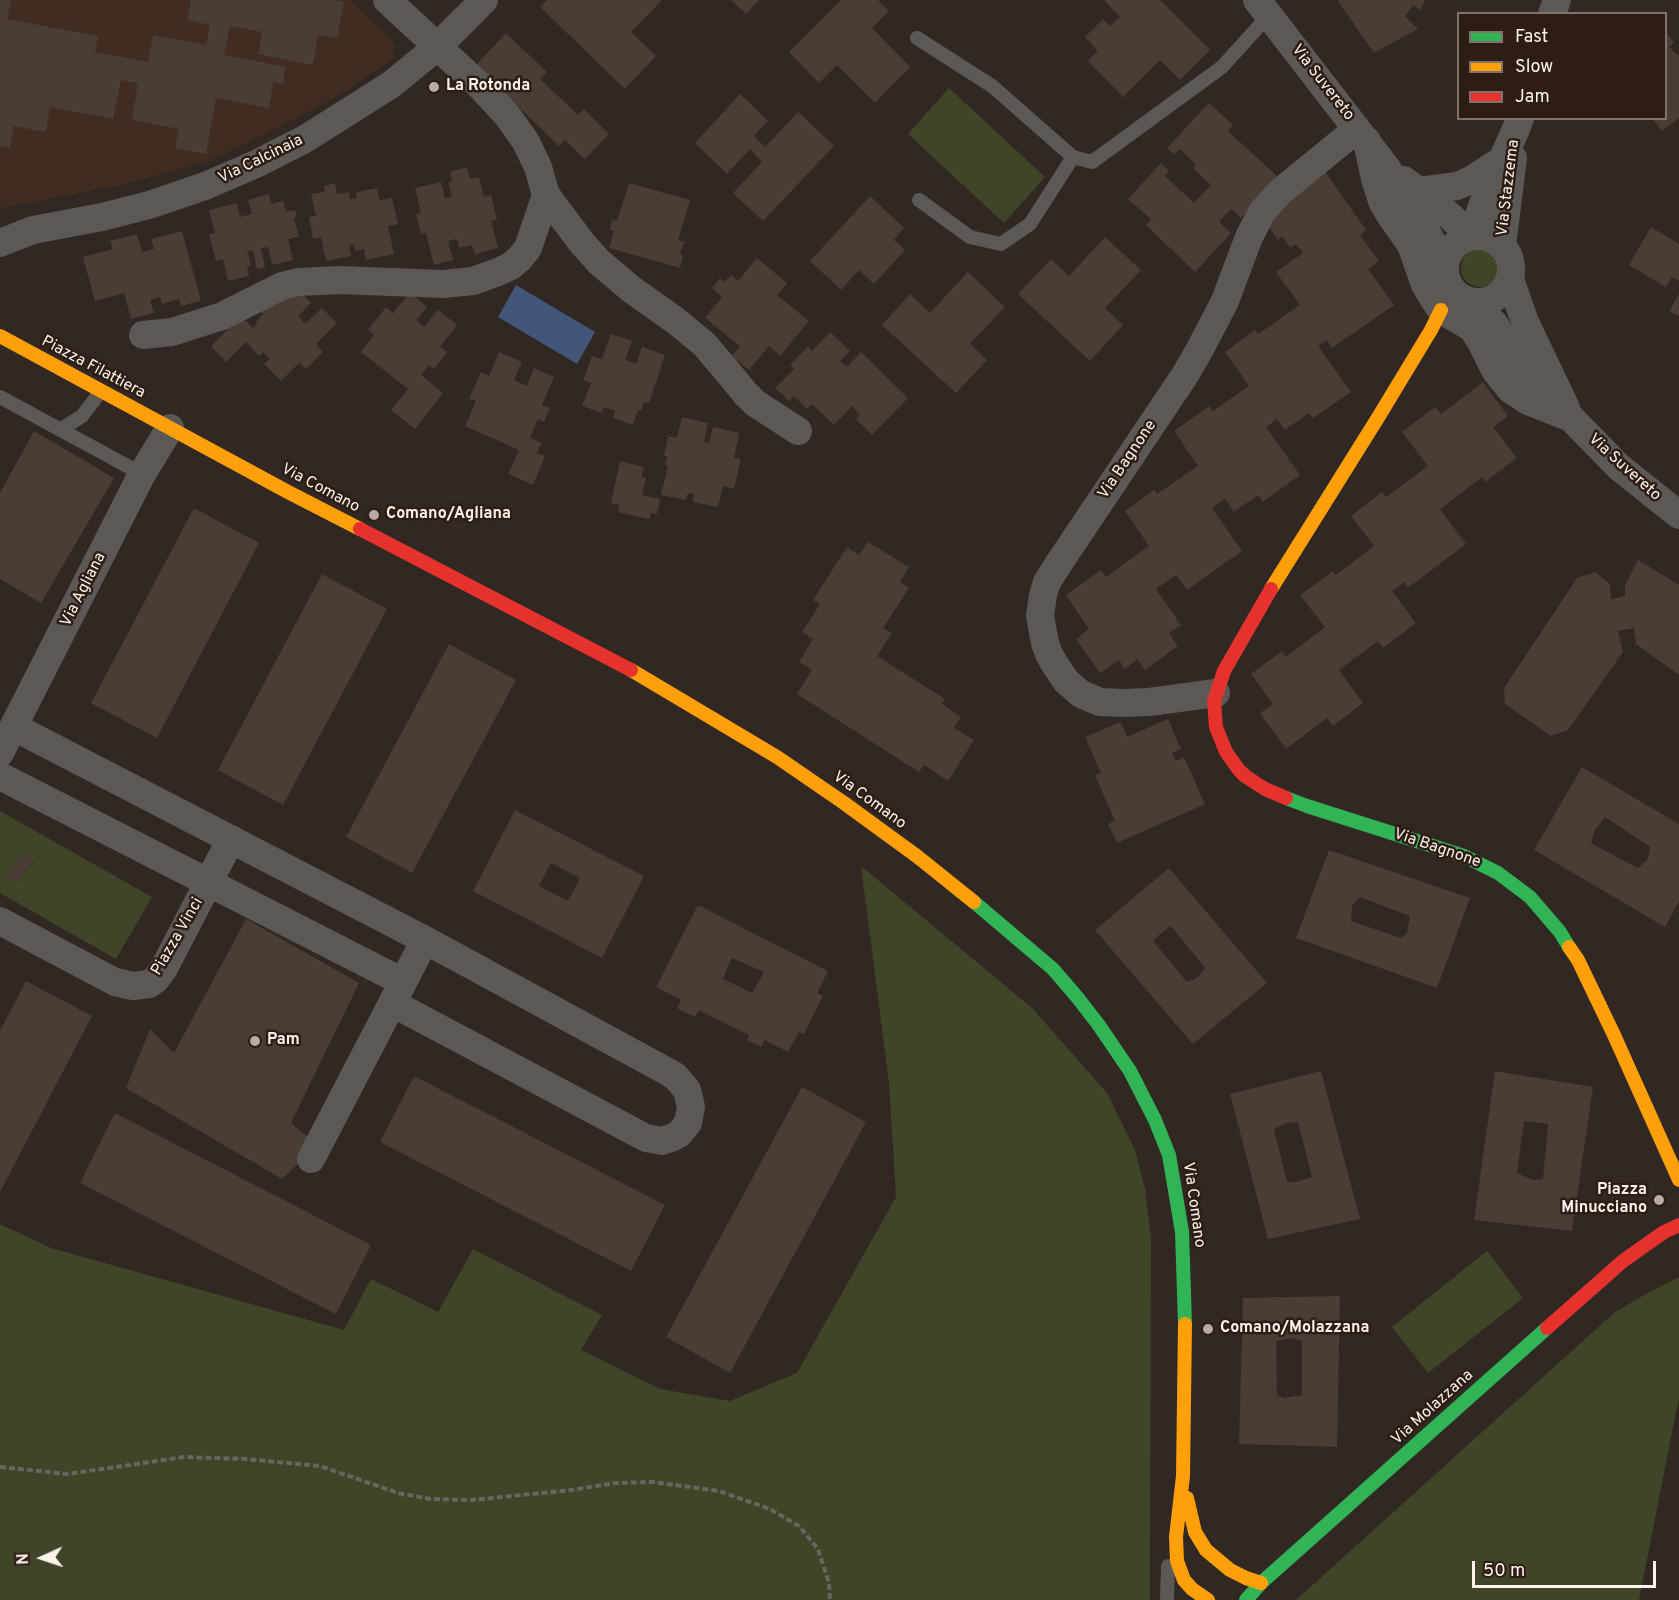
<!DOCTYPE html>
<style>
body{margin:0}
#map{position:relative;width:1679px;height:1600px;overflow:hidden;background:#312824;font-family:Overpass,sans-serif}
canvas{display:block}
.legend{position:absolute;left:1457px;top:12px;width:210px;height:108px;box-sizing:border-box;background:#2d1d15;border:2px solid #80726b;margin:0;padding:8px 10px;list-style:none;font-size:18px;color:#fdf2ec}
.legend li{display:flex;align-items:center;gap:12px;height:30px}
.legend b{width:30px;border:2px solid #80726b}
.north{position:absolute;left:12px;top:1528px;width:60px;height:60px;-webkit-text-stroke:4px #2d1d15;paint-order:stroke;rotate:267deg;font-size:16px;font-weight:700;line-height:24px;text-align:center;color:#fdf2ec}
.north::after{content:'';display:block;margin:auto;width:21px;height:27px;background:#fdf2ec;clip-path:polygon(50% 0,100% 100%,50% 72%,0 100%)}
.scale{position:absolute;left:1472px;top:1561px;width:184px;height:27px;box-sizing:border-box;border:3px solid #fdf2ec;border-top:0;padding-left:8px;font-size:18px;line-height:21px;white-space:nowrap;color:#fdf2ec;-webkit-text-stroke:4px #2d1d15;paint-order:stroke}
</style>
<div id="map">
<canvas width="1679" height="1600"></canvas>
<ul class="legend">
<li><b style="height:8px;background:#30b455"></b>Fast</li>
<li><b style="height:8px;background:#ff9f0a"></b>Slow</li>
<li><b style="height:8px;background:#e5322d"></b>Jam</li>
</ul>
<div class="north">N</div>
<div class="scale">50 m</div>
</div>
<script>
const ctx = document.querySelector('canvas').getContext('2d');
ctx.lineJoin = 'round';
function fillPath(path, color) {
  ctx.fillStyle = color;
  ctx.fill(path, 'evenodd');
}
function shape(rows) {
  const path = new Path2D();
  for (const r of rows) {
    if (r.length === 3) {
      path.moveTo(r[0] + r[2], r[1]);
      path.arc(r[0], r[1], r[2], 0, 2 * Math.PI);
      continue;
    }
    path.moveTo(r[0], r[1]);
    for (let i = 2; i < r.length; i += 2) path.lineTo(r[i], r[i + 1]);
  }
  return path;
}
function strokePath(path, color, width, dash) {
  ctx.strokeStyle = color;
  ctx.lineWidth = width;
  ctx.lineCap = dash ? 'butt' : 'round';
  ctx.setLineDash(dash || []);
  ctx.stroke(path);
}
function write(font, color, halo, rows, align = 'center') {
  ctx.font = font + ' Overpass,sans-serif';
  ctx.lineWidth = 5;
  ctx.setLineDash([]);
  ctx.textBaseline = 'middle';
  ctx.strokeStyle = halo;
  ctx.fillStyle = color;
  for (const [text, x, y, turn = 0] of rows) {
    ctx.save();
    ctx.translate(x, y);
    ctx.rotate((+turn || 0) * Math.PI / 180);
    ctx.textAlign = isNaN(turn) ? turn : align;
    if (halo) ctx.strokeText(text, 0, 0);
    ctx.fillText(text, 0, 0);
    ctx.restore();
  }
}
fillPath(shape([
 [0,0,350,0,394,43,393,59,342,94,262,136,205,162,122,185,0,208]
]), '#412c21');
fillPath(shape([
 [949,88,1045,177,1004,223,908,134],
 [1480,268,19],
 [0,811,152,897,116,959,0,893],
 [24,852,34,860,17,882,7,875],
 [861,866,1032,1008,1107,1093,1135,1150,1145,1189,1151,1239,1150,1600,0,1600,0,1224,51,1248,344,1330,371,1279,438,1312,473,1249,602,1315,581,1350,660,1389,730,1401,797,1373,896,1197,889,1083],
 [1487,1251,1523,1298,1428,1373,1392,1327],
 [1679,1277,1679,1397,1639,1600,1296,1600,1614,1313,1651,1291]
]), '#404528');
fillPath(shape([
 [516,285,595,332,577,364,498,317]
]), '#425679');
fillPath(shape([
 [0,0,11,0,7,19,98,36,95,52,148,62,153,35,206,45,210,25,187,20,191,0,334,0,344,2,337,38,318,35,313,65,258,54,262,32,230,26,224,55,286,67,283,84,273,82,269,108,216,98,206,154,175,148,179,129,132,120,138,83,121,80,113,119,50,107,46,132,14,126,10,148,0,146],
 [547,0,662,0,631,32,656,56,625,89,540,7],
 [731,0,759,0,746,14],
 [841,0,878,0,889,11,872,28,910,67,875,103,837,65,819,83,789,52],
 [1104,0,1160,0,1210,50,1180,80,1160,60,1123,97,1088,61,1098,51,1085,37,1103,19,1110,26,1120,17],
 [1340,0,1425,0,1420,10,1413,5,1405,16,1418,29,1374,53,1338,1],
 [1666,32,1674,43,1669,47,1679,56,1679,118,1662,131,1652,118,1666,118],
 [506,33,547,72,540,79,578,115,584,109,609,134,585,159,565,140,559,146,476,65],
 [740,94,768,121,754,136,765,147,798,112,834,146,763,221,733,193,762,162,750,149,727,174,695,143],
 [1209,103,1233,125,1228,131,1279,178,1241,218,1231,209,1219,222,1231,233,1195,272,1146,225,1151,219,1128,199,1161,163,1169,171,1165,176,1194,203,1211,185,1193,168,1196,165,1180,149,1174,154,1167,148],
 [467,167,470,179,479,177,484,197,491,195,497,220,491,221,498,248,475,254,472,245,459,248,457,239,448,241,453,260,434,265,426,233,421,234,416,214,421,213,415,188,441,182,445,198,452,196,448,182,452,182,450,172],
 [1324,170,1366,230,1360,235,1379,261,1368,269,1394,305,1332,348,1327,340,1318,346,1351,392,1313,418,1309,413,1285,430,1277,419,1266,427,1300,475,1263,502,1258,495,1234,512,1225,499,1212,508,1242,551,1187,590,1176,575,1156,589,1181,625,1169,633,1178,646,1145,670,1137,659,1125,669,1119,660,1100,673,1076,639,1089,629,1066,595,1101,570,1106,577,1149,546,1125,511,1154,490,1157,494,1198,466,1174,431,1209,406,1213,411,1249,386,1225,352,1255,330,1258,334,1300,305,1276,272,1303,253,1296,244,1290,248,1282,236,1278,240,1268,226,1273,223,1267,214],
 [335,183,337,194,349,192,350,199,357,198,356,192,377,188,380,200,392,198,398,224,388,226,394,254,366,260,364,249,355,251,354,244,349,245,351,256,326,261,321,237,313,239,309,217,316,216,311,194,325,192,324,186],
 [629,183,690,200,678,240,685,242,680,252,683,257,680,268,609,248,614,231,610,230,612,220,617,221],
 [269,194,271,204,283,201,286,212,295,210,297,217,294,218,299,237,288,239,293,260,272,265,268,247,261,248,265,267,257,269,253,250,247,251,251,265,247,267,249,276,228,281,223,259,216,261,209,234,215,233,209,210,237,203,240,217,252,214,248,200],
 [870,196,904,228,894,240,905,250,874,284,859,270,841,290,810,261],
 [1651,227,1679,244,1679,281,1672,277,1666,287,1629,265],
 [182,231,201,301,181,306,179,299,162,304,160,297,150,300,154,313,131,319,124,293,95,301,83,257,113,249,110,241,137,234,142,252,154,249,151,239],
 [1105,237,1141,270,1105,308,1123,325,1090,361,1018,294,1051,259,1069,276],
 [757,258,787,283,777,295,809,321,780,356,769,346,749,370,732,356,740,346,705,318,722,297,712,288,720,278,725,282,731,275,738,281],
 [968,272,1005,307,970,344,987,360,956,393,882,325,910,294,930,313],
 [295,287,311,303,298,316,305,324,322,308,337,323,316,344,323,352,306,369,299,363,281,381,264,364,270,359,263,352,259,356,246,342,226,362,211,346,241,316,253,328,257,324,256,322,263,314,259,310,271,299,277,305],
 [410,292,427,307,416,320,424,327,438,310,457,325,440,347,447,352,434,369,429,365,421,375,443,393,415,429,391,410,408,389,361,352,374,335,368,330,386,307,393,313],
 [1679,294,1679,316,1669,311],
 [830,332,850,351,840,361,847,367,861,352,908,398,872,435,856,419,860,415,852,406,834,425,812,404,807,409,794,396,789,401,775,388,794,369,790,365,808,346,812,351],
 [611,334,632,341,625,360,636,364,642,347,665,355,649,403,644,402,641,411,638,410,633,425,613,418,615,411,604,407,602,413,582,406,591,383,583,380,592,356,602,359],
 [499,352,522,362,514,380,527,386,534,368,554,377,542,405,550,408,544,422,538,419,530,438,541,443,537,453,545,456,533,485,508,474,519,450,465,426,476,401,469,399,481,372,489,376],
 [1483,382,1508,416,1493,427,1517,458,1485,482,1482,477,1440,509,1466,544,1408,588,1404,582,1392,591,1416,623,1383,648,1378,641,1339,670,1363,703,1333,726,1327,718,1286,749,1260,713,1273,704,1251,674,1282,651,1286,657,1325,627,1300,595,1333,571,1336,575,1374,546,1351,516,1382,492,1386,497,1428,466,1402,432,1435,407,1441,414],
 [682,417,708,423,704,442,709,443,713,427,739,433,734,458,741,459,734,489,723,486,718,507,693,502,694,494,688,493,686,500,661,495,668,466,665,465,667,456,664,456,668,436,677,438],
 [34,431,114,478,41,603,0,579,0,493],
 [620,461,644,467,641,477,646,478,642,495,660,499,657,514,651,513,649,519,618,512,619,505,611,503],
 [194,508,259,543,157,738,91,703],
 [868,542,909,567,900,582,909,588,883,628,892,633,877,656,945,699,942,704,961,717,954,728,974,740,948,781,924,765,919,772,797,694,812,670,799,662,813,639,802,632,820,604,813,600,847,547,859,555],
 [1638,560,1679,585,1679,675,1636,644,1634,628,1618,631,1623,652,1568,730,1551,736,1505,704,1504,688,1577,578,1595,572,1610,584,1611,599,1625,596,1625,585],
 [322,574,387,609,283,805,218,770],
 [449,644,516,680,412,873,346,837],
 [1168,719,1181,749,1172,753,1176,761,1184,757,1205,804,1117,843,1108,824,1115,821,1095,775,1101,773,1085,737,1121,722,1127,737],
 [1582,767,1679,824,1679,901,1665,927,1534,850],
 [1605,817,1650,847,1648,859,1638,868,1591,843,1595,830],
 [515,810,644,876,602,958,473,891],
 [551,863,580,878,568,901,539,886],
 [1329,850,1470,898,1437,988,1296,938],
 [1360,897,1410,916,1407,933,1401,938,1351,921,1352,906],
 [24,852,34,859,17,882,7,875],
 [1169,868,1267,983,1193,1044,1095,930],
 [1171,926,1205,968,1197,978,1187,982,1153,941,1160,934],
 [698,905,828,971,817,993,823,996,804,1034,799,1032,788,1052,765,1040,761,1047,747,1040,749,1035,699,1010,695,1017,677,1008,681,1000,656,987],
 [732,958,764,972,752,993,723,979],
 [246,919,359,983,291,1123,318,1145,282,1179,126,1088,150,1029,174,1053],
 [26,981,92,1016,0,1192,0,1031],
 [1321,1071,1360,1219,1268,1239,1230,1094],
 [1298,1122,1312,1177,1296,1182,1287,1182,1274,1129,1287,1123],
 [1495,1071,1593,1087,1572,1231,1474,1220],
 [1524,1121,1548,1124,1543,1179,1533,1180,1517,1173],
 [414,1076,665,1205,631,1271,380,1142],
 [802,1087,866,1122,730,1373,666,1337],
 [115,1113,371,1245,336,1314,80,1183],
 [1340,1296,1337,1447,1239,1444,1243,1298],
 [1291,1338,1302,1341,1302,1395,1285,1398,1277,1396,1276,1341]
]), '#493d36');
strokePath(shape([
 [0,1467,68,1474,184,1457,246,1459,320,1466,398,1493,430,1499,472,1500,572,1490,614,1483,653,1482,719,1491,770,1509,799,1526,818,1549,829,1583,830,1600]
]), '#686461', 4, [6, 3]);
strokePath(shape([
 [917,38,992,86,1073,157,1092,162,1222,67,1269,15],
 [919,200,970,237,1001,244,1030,224,1073,157],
 [0,397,142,474],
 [60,430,82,416,101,391],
 [1167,1600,1168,1566]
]), '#5b5855', 14);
strokePath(shape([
 [1257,0,1386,167,1421,220,1445,269],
 [1552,14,1557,0],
 [1367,141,1375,179,1382,201,1390,215,1411,245,1425,285,1433,298,1441,310,1472,328,1481,342,1495,370,1510,389,1528,401,1571,418],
 [1404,180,1450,216,1471,237],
 [1419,191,1457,186,1471,180,1502,160],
 [546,195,582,243,599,262,631,289,676,321,704,344,727,371,745,393,755,403,798,431],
 [1478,269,33],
 [1471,237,1484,201,1516,129,1520,118],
 [0,243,33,230,102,217,149,205,205,186,256,164,305,139,392,84,438,46,484,0],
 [1502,246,1513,158],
 [1510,279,1525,322,1566,408],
 [1474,302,1495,325,1521,371,1535,388,1551,403,1571,418,1619,467,1679,515],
 [143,335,172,332,222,316,282,286,298,282,340,280,443,284,473,281,498,272,511,266,520,258,528,248,546,195,538,167,526,142,507,115,478,84,387,0],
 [1216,693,1149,702,1124,703,1100,702,1081,694,1066,681,1054,663,1049,654,1045,643,1040,616,1043,595,1047,582,1059,563,1185,375,1200,349,1225,301,1249,237,1262,212,1280,192,1357,129],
 [14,727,425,940,670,1073,676,1077,687,1090,691,1107,688,1123,679,1134,671,1138,662,1141,646,1138,392,1003],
 [0,753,142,474,170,428],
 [0,776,403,982],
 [0,921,115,982,133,986,149,984,156,979,164,968,231,839],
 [311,1159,425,940]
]), '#5b5855', 28);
strokePath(shape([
 [1286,798,1307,806,1464,856,1498,873,1530,897,1560,932,1569,947],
 [974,902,1053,969,1077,997,1098,1024,1130,1071,1155,1120,1169,1155,1182,1232,1185,1324],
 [1246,1600,1261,1583,1547,1328]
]), '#30b455', 14);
strokePath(shape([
 [0,336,288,492,360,529],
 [1271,589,1379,416,1431,330,1441,310],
 [631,670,777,757,844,803,918,857,974,902],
 [1569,947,1578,960,1614,1035,1679,1180],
 [1185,1324,1183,1476,1176,1537,1177,1561,1184,1580,1192,1589,1208,1600],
 [1187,1498,1195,1532,1206,1550,1230,1570,1246,1578,1261,1583]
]), '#ff9f0a', 14);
strokePath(shape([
 [360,529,631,670],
 [1271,589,1224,671,1214,701,1216,727,1226,752,1239,770,1245,776,1265,789,1286,798],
 [1547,1328,1623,1261,1664,1232,1679,1225]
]), '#e5322d', 14);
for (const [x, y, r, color] of [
 [434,87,6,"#b6aba6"],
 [374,515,6,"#b6aba6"],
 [255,1041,6,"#b6aba6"],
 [1659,1200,6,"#b6aba6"],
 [1208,1329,6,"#b6aba6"]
]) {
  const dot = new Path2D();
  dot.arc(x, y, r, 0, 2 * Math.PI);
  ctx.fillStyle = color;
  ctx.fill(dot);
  strokePath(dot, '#2d1d15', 2);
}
write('16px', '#fdf2ec', '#2d1d15', [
 ["Via Suvereto",1322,83,52],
 ["Via Calcinaia",261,160,-26],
 ["Via Stazzema",1509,188,-83],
 ["Piazza Filattiera",93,368,28],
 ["Via Bagnone",1128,460,-56],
 ["Via Suvereto",1624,468,42],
 ["Via Comano",320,489,28],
 ["Via Agliana",84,590,-63],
 ["Via Comano",869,801,36],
 ["Via Bagnone",1437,849,19],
 ["Piazza Vinci",178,937,-60],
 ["Via Comano",1193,1205,82],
 ["Via Molazzana",1433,1408,-42]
]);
write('bold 16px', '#fdf2ec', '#2d1d15', [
 ["La Rotonda",446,87],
 ["Comano/Agliana",386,515],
 ["Pam",267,1041],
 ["Piazza",1647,1191,"right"],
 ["Minucciano",1647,1209,"right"],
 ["Comano/Molazzana",1220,1329]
], 'left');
</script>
